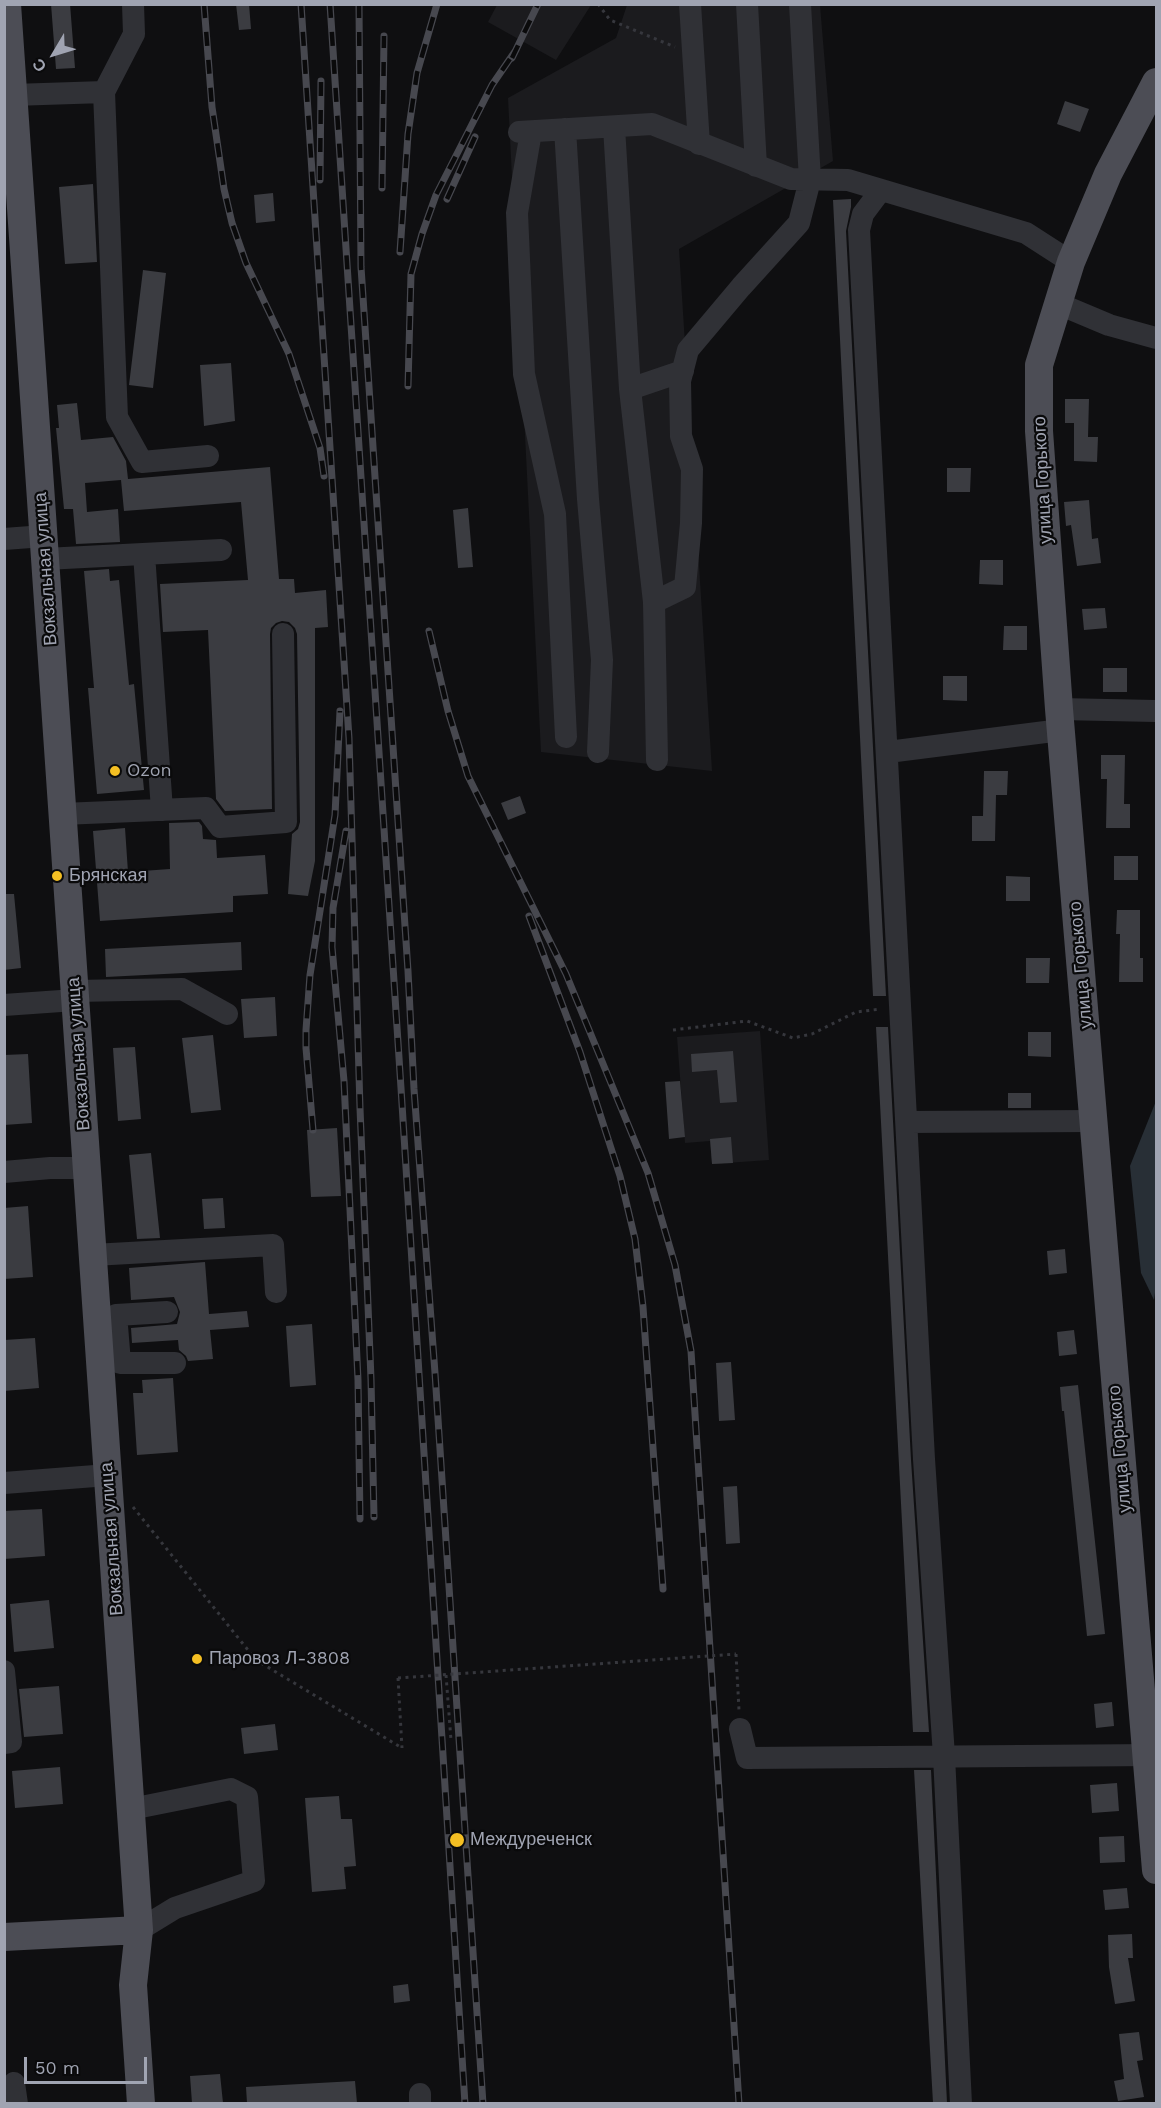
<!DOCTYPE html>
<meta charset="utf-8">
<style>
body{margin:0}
#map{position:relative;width:1161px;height:2108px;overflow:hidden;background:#0f0f11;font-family:"Work Sans",sans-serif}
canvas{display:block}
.frame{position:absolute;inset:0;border:6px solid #a0a4b2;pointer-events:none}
.north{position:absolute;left:24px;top:24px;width:60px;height:60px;-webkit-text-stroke:4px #0a0a0b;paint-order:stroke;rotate:232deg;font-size:16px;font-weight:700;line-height:24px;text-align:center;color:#a0a4b2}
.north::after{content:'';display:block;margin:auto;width:21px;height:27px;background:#a0a4b2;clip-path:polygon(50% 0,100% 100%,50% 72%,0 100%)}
.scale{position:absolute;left:24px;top:2057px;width:123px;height:27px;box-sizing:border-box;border:3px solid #a0a4b2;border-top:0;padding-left:8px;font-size:18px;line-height:21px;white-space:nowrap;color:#a0a4b2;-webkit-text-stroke:4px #0a0a0b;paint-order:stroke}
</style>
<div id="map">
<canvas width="1161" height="2108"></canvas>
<div class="frame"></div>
<div class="north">С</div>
<div class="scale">50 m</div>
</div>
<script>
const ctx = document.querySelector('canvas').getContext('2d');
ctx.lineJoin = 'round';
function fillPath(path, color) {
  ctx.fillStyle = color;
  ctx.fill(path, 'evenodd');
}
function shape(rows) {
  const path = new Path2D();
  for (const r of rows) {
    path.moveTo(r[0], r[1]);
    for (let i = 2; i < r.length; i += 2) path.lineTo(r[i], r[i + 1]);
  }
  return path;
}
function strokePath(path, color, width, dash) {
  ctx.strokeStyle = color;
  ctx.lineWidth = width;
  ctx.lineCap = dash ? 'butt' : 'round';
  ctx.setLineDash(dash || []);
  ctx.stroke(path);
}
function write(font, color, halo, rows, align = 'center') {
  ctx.font = font + ' "Work Sans",sans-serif';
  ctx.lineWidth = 4.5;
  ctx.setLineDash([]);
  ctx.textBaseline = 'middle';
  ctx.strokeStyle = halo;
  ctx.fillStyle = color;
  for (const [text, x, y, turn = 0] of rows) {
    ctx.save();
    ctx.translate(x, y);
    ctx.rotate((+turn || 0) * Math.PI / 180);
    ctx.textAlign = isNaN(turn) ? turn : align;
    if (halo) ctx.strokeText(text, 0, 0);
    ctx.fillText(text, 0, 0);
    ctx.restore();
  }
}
fillPath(shape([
 [497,5,497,4,591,5,556,60,488,22],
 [627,5,820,5,833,161,679,249,712,771,541,752,508,98,616,38],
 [760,1031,769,1160,712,1164,710,1141,685,1143,677,1037]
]), '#1b1b1e');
fillPath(shape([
 [1156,1101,1156,1285,1154,1300,1141,1273,1130,1166]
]), '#282f36');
fillPath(shape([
 [51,4,70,4,75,68,56,69],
 [236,4,249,4,251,29,239,30],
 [1065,101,1089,109,1080,132,1057,124],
 [93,184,97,262,65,264,59,187],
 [273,193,275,221,256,223,254,195],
 [851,199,851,207,846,231,886,996,873,996,833,200],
 [143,270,166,273,153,388,129,385],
 [231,363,235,421,204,426,200,365],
 [1065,399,1089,399,1088,437,1098,437,1097,462,1074,461,1074,423,1065,423],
 [77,403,81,440,113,437,126,461,128,479,270,467,279,579,294,579,295,593,326,590,328,627,315,628,315,861,308,896,288,894,292,834,298,829,300,822,297,634,295,628,289,622,282,621,276,623,271,628,270,634,272,809,225,811,216,799,208,630,163,632,160,584,248,580,241,502,124,511,121,480,85,483,87,512,118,509,120,542,76,544,73,509,64,509,56,428,59,428,57,405],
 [947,468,971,468,970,492,947,492],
 [1089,500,1092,539,1098,538,1101,563,1077,566,1071,525,1066,526,1064,502],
 [468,508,473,567,458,568,453,510],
 [980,560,1003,560,1003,585,979,584],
 [109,569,110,581,119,580,129,685,134,684,144,790,97,794,88,688,94,688,84,571],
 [1105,608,1107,628,1084,630,1082,609],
 [1004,626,1027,626,1027,650,1003,650],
 [1103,668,1127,668,1127,692,1103,692],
 [943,676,967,676,967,701,943,700],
 [1101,755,1125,755,1124,804,1130,804,1130,828,1106,828,1107,779,1101,779],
 [984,771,1008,771,1007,795,996,795,995,841,972,841,972,816,983,816],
 [520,796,526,813,508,820,501,803],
 [199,822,202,826,203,839,216,840,217,858,265,855,268,894,233,896,233,912,100,921,93,831,125,828,128,872,170,869,169,823],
 [1114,856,1138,856,1138,880,1114,880],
 [1006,876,1030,877,1030,901,1006,901],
 [4,894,14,894,21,968,4,970],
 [1117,910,1140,910,1140,958,1143,958,1143,982,1119,982,1120,934,1116,934],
 [241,942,242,970,106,977,105,949],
 [1026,958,1050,958,1049,983,1026,983],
 [275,997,277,1036,244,1038,241,999],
 [876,1027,888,1027,911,1460,929,1732,913,1732],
 [1028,1032,1051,1032,1051,1057,1028,1056],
 [213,1035,221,1110,191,1113,182,1038],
 [135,1047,141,1119,118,1121,113,1048],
 [733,1051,737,1102,720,1103,717,1070,692,1072,691,1054],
 [28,1054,32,1123,4,1125,4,1055],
 [680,1081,685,1137,669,1139,665,1082],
 [1008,1093,1031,1093,1031,1108,1008,1108],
 [337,1128,341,1196,311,1197,307,1130],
 [731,1137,733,1163,712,1164,710,1139],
 [151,1153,160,1238,137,1239,129,1155],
 [223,1198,225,1228,204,1229,202,1199],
 [28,1206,33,1277,4,1279,4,1208],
 [1065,1249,1067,1273,1049,1275,1047,1251],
 [205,1262,209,1314,247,1311,249,1327,210,1330,213,1359,188,1361,186,1356,179,1350,178,1340,132,1343,131,1328,177,1324,180,1312,174,1297,131,1300,129,1268],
 [312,1324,316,1385,290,1387,286,1326],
 [1074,1330,1077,1354,1059,1356,1057,1332],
 [35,1338,39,1388,4,1391,4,1340],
 [731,1362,735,1420,719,1421,716,1363],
 [173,1378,178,1452,137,1455,133,1393,143,1393,142,1380],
 [1078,1385,1105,1634,1087,1636,1064,1411,1062,1411,1060,1387],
 [737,1486,740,1543,726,1544,723,1487],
 [42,1509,45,1556,4,1559,4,1511],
 [49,1600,54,1648,14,1652,10,1604],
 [59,1686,63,1734,24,1737,19,1689],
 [1112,1702,1114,1726,1096,1728,1094,1704],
 [275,1724,278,1750,244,1754,241,1728],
 [60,1767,63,1804,15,1808,12,1771],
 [914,1770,931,1770,947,2103,933,2103],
 [1117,1783,1119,1811,1092,1813,1090,1785],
 [339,1796,341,1819,352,1819,356,1866,344,1867,346,1889,312,1892,305,1798],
 [1124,1836,1125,1862,1100,1863,1099,1837],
 [1127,1888,1129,1908,1105,1910,1103,1890],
 [1132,1934,1133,1958,1128,1958,1135,2001,1115,2004,1109,1967,1108,1935],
 [408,1984,410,2001,394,2003,393,1986],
 [1139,2032,1143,2060,1137,2061,1144,2097,1118,2101,1114,2081,1124,2079,1119,2034],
 [220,2074,223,2103,192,2103,190,2076],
 [355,2081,357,2103,247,2103,246,2087]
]), '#3b3c41');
strokePath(shape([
 [598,4,610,20,675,47],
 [673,1030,747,1021,793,1038,812,1034,856,1012,881,1009],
 [133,1507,256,1660,402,1748],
 [736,1654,739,1710],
 [446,1675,451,1740],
 [398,1678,402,1748]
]), '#36373d', 3, [3, 4.5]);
strokePath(shape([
 [690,4,699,144],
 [747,4,756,166],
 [104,92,134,34,133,4],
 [13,95,104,92,117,417,142,462,208,456],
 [614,127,630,389],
 [565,129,588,499,602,660,598,752],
 [519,132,652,124,791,179,848,180,1026,233,1071,262],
 [531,132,517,213,524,374,555,514,566,737],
 [881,190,863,214,859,230,924,1459,944,1756,961,2104],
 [1059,304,1109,325,1156,338],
 [4,539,44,536],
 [144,554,162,810],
 [45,559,221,550],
 [654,602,630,389,683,371],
 [1059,709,1156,711],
 [888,752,1061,730],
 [657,760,654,602,685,587,691,523,692,469,681,436,680,381,688,350,741,287,799,223,810,180,800,4],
 [62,814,206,808,220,827,286,822,283,634],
 [75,991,182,989,227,1014],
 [4,1005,75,1000],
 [907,1122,1093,1121],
 [4,1172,50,1168,87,1168],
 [93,1255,273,1245,276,1292],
 [117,1326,116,1315,167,1312],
 [98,1327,117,1326,120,1363,175,1363],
 [4,1483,108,1475],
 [4,1671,11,1742,4,1743],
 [740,1729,747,1758,1156,1755],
 [131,1809,231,1789,247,1797,254,1881,175,1908,139,1930],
 [14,2083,17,2104],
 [420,2094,420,2104]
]), '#303136', 22);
strokePath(shape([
 [7,4,139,1930,133,1985,141,2104],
 [1156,82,1108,174,1071,262,1039,365,1039,431,1059,709,1156,1870],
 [4,1937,139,1930]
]), '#4c4d55', 28);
const rail = shape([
 [204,4,212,107,224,189,232,223,246,263,289,354,320,448,324,476],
 [301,4,349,738,360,1108,371,1379,374,1517],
 [330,4,401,1088,465,2104],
 [359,4,361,267,408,971,414,1089,435,1373,483,2104],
 [512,58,538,4],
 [320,180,321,81],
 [382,188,384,36],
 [447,199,475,137],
 [400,252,408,134,417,73,437,4],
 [408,386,411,274,422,234,436,195,492,85,516,50],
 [429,631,448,711,468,776,566,974,648,1173,675,1265,691,1351,739,2104],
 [346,831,333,908,332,947,344,1081,358,1380,360,1519],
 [529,916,580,1052,620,1176,635,1239,643,1307,663,1589],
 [313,1130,306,1048,306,1030,310,975,335,815,340,711]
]);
strokePath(rail, '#47484f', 7);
strokePath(rail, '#0a0a0b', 4.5, [14]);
strokePath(shape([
 [398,1678,736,1654]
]), '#36373d', 3, [3, 4.5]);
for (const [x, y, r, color] of [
 [115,771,6,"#f4bf23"],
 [57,876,6,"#f4bf23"],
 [197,1659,6,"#f4bf23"],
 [457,1840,8,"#f4bf23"]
]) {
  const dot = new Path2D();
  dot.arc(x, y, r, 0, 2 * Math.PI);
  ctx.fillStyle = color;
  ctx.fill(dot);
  strokePath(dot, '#0a0a0b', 2);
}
write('18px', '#a0a4b2', '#0a0a0b', [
 ["улица Горького",1043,480,-93],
 ["Вокзальная улица",46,569,-94],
 ["улица Горького",1081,965,-95],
 ["Вокзальная улица",79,1054,-94],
 ["улица Горького",1120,1449,-95],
 ["Вокзальная улица",112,1539,-94]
]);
write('18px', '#a0a4b2', '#0a0a0b', [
 ["Ozon",127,771],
 ["Брянская",69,876],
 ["Паровоз Л-3808",209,1659],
 ["Междуреченск",470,1840]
], 'left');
</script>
